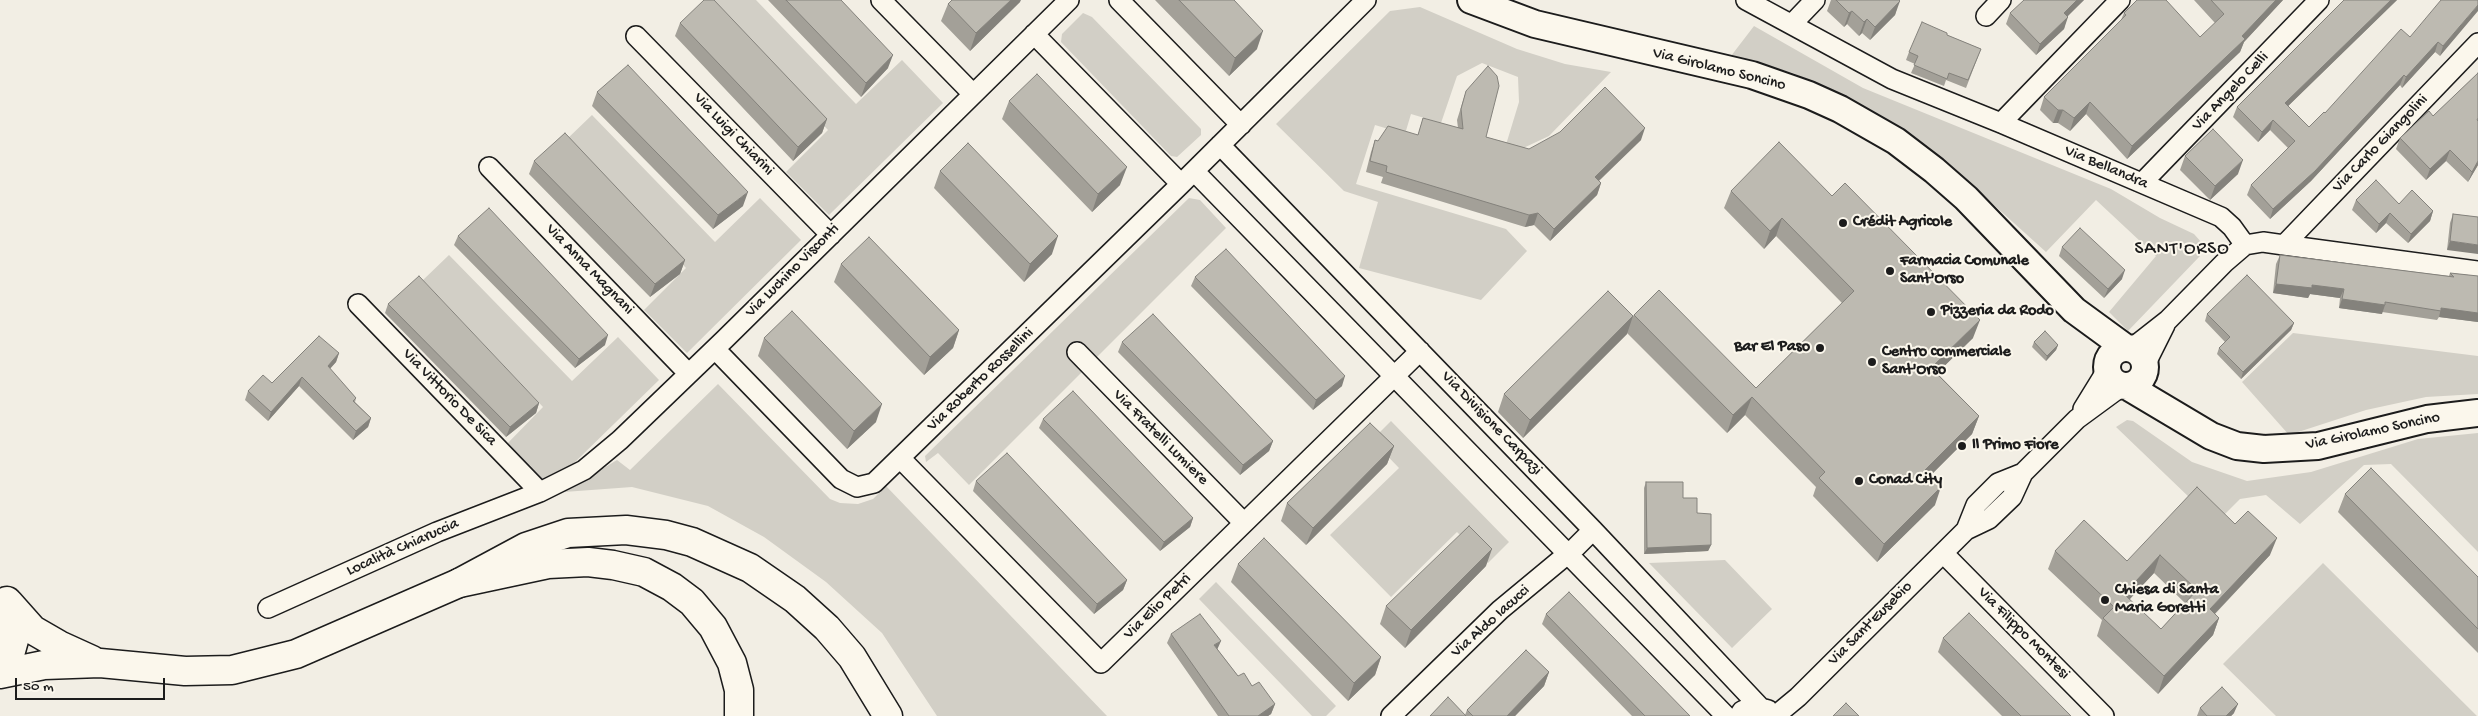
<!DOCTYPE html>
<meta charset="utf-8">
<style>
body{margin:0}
#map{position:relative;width:2478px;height:716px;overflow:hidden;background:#f2eee4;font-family:"Gochi Hand",sans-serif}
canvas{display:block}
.scale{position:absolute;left:15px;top:678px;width:150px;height:22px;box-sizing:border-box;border:2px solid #1c1c1c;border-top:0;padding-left:6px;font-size:15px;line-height:18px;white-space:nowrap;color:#1c1c1c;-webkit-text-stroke:4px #fbf7ec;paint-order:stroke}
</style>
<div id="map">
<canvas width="2478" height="716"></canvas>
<div class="scale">50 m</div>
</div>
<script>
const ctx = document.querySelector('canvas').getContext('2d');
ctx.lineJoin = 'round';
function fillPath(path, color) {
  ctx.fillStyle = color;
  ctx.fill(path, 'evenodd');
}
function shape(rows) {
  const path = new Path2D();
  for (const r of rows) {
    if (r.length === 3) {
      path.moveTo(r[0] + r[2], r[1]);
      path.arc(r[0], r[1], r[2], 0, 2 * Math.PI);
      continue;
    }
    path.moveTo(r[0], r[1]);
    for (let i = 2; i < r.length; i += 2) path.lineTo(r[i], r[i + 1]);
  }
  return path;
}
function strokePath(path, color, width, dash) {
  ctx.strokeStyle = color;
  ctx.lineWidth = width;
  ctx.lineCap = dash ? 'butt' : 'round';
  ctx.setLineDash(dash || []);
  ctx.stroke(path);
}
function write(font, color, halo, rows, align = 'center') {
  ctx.font = font + ' "Gochi Hand",sans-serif';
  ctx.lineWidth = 4;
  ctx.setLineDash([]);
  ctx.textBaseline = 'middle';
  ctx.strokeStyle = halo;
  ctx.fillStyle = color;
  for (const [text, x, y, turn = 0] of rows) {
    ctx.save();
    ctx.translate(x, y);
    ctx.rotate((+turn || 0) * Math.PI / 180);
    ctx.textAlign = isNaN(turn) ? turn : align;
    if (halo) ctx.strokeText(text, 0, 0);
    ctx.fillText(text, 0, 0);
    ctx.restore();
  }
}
fillPath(shape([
 [711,0,756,0,856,104,902,60,943,103,829,215,786,172,828,130,708,3],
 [1420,7,1517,49,1565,64,1611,72,1549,136,1519,150,1505,148,1519,102,1518,77,1482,63,1457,76,1441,123,1411,114,1405,134,1375,125,1356,184,1506,229,1527,251,1481,300,1359,268,1378,202,1344,191,1276,124,1390,11],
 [1083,13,1092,17,1201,129,1201,135,1177,157,1171,156,1061,42,1062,34],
 [1754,26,1863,88,2111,189,2160,218,2194,234,2202,243,2200,256,2128,331,2109,312,2156,256,2096,200,2046,252,1942,158,1874,113,1793,73,1731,56],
 [592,115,715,242,760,198,801,240,687,353,644,310,686,268,566,140],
 [1189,198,1200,200,1226,228,969,485,938,453,926,462,925,456],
 [449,255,572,381,618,337,659,380,573,464,535,482,503,448,543,407,423,280],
 [2293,333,2478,356,2478,394,2426,397,2366,410,2289,435,2242,382],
 [718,384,830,499,840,503,858,504,873,499,886,486,1107,716,937,716,882,633,826,582,764,537,708,506,632,487,564,492,617,460,630,470],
 [2127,420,2133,421,2192,462,2247,481,2311,472,2418,439,2478,433,2478,552,2391,464,2364,465,2300,524,2266,495,2240,499,2216,523,2116,427],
 [1391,421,1509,542,1488,563,1457,532,1391,597,1330,535,1399,468,1372,440],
 [1725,560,1772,609,1732,648,1649,563],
 [2323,563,2477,716,2276,716,2223,664],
 [1216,582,1336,706,1326,716,1312,716,1199,599]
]), '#d2cfc6');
const minor = shape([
 [881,0,973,94],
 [1119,0,1241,125],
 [1746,0,1892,79,2001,123,2221,217,2232,227,2245,245],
 [1986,16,2001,0],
 [1792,24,1815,0],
 [1034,34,1181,184],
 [636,36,831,235],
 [2001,123,2120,0],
 [1220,145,1593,530,1759,706],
 [489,167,688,373],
 [1194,171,1726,716],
 [2142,183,2319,0],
 [2284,245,2478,43],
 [358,304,540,492],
 [715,349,841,479,857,487,874,483,1181,184,1366,0],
 [2131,349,2168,320,2224,263,2245,245,2263,242,2284,245,2478,271],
 [1077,352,1244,523],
 [2145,365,2165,325],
 [2083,409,2107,370],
 [900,458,1101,663,1420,351],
 [1966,530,1976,505,1998,483,2023,473,2077,419,2122,386],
 [1943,553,2104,716],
 [268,608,437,532,540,492,584,470,620,440,725,339,1069,0],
 [1391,716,1500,610,1576,547,1593,530],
 [1739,716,1742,711,1753,706,1768,710],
 [1775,716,1798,697,1966,530,1989,519,2012,497,2023,473]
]);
const secondary = shape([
 [1471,0,1535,24,1752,75,1809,95,1840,109,1896,141,1934,170,1966,198,2074,310,2126,348],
 [2126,367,19],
 [2127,386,2211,436,2237,446,2264,449,2318,446,2427,419,2478,413]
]);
const primary = shape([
 [9,603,33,630,59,645,92,660],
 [0,673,9,658,14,640,14,621,7,601],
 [0,674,44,665,100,663,185,671,232,670,296,654,459,583,548,564,588,562,613,565,644,572,672,587,692,602,713,627,732,663,739,690,739,716]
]);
const trunk = shape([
 [459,583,526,547,568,533,626,530,666,535,692,542,750,568,795,599,827,628,852,657,888,716]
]);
strokePath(minor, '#1c1c1c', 22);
strokePath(secondary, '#1c1c1c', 30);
strokePath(primary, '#1c1c1c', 31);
strokePath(trunk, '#1c1c1c', 31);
strokePath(minor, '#fbf7ec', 19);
strokePath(secondary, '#fbf7ec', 26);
strokePath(primary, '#fbf7ec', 28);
strokePath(trunk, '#fbf7ec', 28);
fillPath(shape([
 [768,0,841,0,888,68,861,97],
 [1155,0,1234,0,1257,49,1229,76],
 [1831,0,1899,0,1895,15,1870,40,1862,33,1859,36,1847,24,1844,27,1827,11],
 [2084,0,2067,16,2064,29,2036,55,2006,24,2010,13],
 [2194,0,2283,0,2244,42,2240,52,2127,159,2086,114,2070,131,2058,123,2053,123,2040,110,2044,97,2121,20,2124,13,2200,37,2215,23],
 [2344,0,2397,0,2288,106,2309,127,2410,37,2478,0,2440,56,2435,52,2402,88,2400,85,2311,181,2270,219,2247,195,2251,185,2288,148,2270,130,2258,142,2233,117,2237,107],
 [1020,2,970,51,941,21,948,4],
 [680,23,827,119,822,133,793,161,675,36],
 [1947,35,1981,49,1966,88,1946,80,1944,86,1911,73,1915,64,1906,60,1909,52],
 [2478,72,2478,165,2468,182,2446,161,2426,180,2396,149,2400,138,2433,116,2477,74],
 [1466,91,1486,137,1529,149,1641,140,1599,181,1601,183,1597,195,1550,241,1534,225,1525,227,1381,183,1383,177,1366,172,1371,152,1375,140,1378,141,1418,135,1423,118,1458,128,1457,120],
 [597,92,743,206,713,229,592,106],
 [1009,101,1120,185,1092,212,1002,119],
 [2185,156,2238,174,2210,200,2180,170],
 [534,161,685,260,680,274,650,297,529,174],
 [940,171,1052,254,1024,282,934,188],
 [1731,191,1832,196,1973,338,1937,373,1979,416,1972,434,1930,476,1935,505,1877,562,1813,496,1816,487,1745,415,1727,433,1627,333,1627,334,1523,438,1498,412,1504,394,1633,316,1634,315,1756,388,1842,303,1776,236,1764,249,1724,208],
 [2356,200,2399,204,2433,211,2430,221,2408,243,2386,223,2376,233,2352,210],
 [2453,214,2478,217,2447,250,2450,223],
 [458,236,605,345,575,368,454,245],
 [2062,247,2122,279,2104,298,2059,256],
 [2280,255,2449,276,2450,273,2478,276,2478,322,2439,317,2437,320,2382,312,2382,314,2339,308,2340,298,2310,294,2308,298,2273,293,2276,264],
 [841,264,959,330,953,348,924,375,834,282],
 [1195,277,1342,386,1313,410,1191,286],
 [388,304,539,403,536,413,506,437,385,313],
 [2207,314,2294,323,2291,330,2241,379,2217,354,2219,348,2225,342,2205,321],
 [764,338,876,422,847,449,758,356],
 [1122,342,1273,441,1269,451,1240,475,1118,352],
 [2034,342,2058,345,2056,350,2046,361,2032,347],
 [339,353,336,362,330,369,356,398,355,402,371,418,368,427,353,440,299,386,268,421,245,400,248,391,272,383],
 [1043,419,1193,518,1190,527,1160,551,1039,428],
 [1394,446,1387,464,1306,545,1281,521,1287,503],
 [976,481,1127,580,1123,590,1094,614,973,491],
 [1646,482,1683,498,1697,513,1711,545,1708,551,1644,554,1644,488],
 [2345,494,2478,577,2478,653,2338,512],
 [2235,524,2270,555,2215,614,2219,618,2213,635,2158,694,2097,636,2102,620,2048,569,2055,551,2127,561],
 [2154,573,2185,603,2161,629,2129,599],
 [1238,564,1381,657,1375,675,1348,701,1231,582],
 [1486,566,1405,648,1380,624,1386,606],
 [1546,614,1690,716,1632,716,1542,624],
 [1171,634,1218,650,1238,676,1275,704,1271,714,1268,716,1218,716,1167,643],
 [1943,638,2071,716,2002,716,1938,652],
 [1549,672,1544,686,1515,716,1430,716,1465,715,1467,710],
 [2200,708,2234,713,2231,716,2197,716]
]), '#a3a098');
fillPath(shape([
 [1011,0,1021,0,1020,2,970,51,976,33],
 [2077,0,2084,0,2060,24,2064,13],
 [2276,0,2283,0,2244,42,2240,52,2127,159,2132,146,2242,36],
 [2391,0,2397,0,2281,113,2285,103],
 [1900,1,1895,15,1870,40,1875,27],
 [2478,5,2478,11,2440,56,2443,46],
 [1852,11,1847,24,1844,27,1849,13],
 [2068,17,2064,29,2036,55,2040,44],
 [1867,19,1862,33,1859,36,1864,22],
 [1263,31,1257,49,1229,76,1235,58],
 [2438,42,2435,52,2402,88,2406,77],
 [893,55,888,68,861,97,866,83],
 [2404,75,2400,85,2311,181,2270,219,2273,209],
 [2090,102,2086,114,2070,131,2074,118],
 [2058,110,2063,110,2058,123,2053,123],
 [827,119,822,133,793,161,798,147],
 [2273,120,2270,130,2258,142,2262,132],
 [1645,128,1641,140,1591,188,1595,177],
 [2450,150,2446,161,2426,180,2430,169],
 [2243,160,2238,174,2210,200,2215,186],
 [2478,161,2478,165,2468,182,2472,172],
 [1127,167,1120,185,1092,212,1098,194],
 [1601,183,1597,195,1550,241,1554,229],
 [748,192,743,206,713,229,718,215],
 [2433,211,2430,221,2408,243,2411,234],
 [1538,213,1534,225,1525,227,1529,215],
 [2390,213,2386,223,2376,233,2379,224],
 [1782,218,1776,236,1764,249,1770,231],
 [1058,236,1052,254,1024,282,1030,264],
 [2450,241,2478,245,2478,254,2447,250],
 [685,260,680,274,650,297,655,284],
 [2125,270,2122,279,2104,298,2108,289],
 [2276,284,2312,285,2344,289,2340,298,2310,294,2308,298,2273,293],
 [2342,299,2385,305,2382,314,2339,308],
 [2441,308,2478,313,2478,322,2439,317],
 [1633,316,1627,334,1523,438,1530,420],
 [1980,320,1973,338,1925,385,1931,368],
 [2294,323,2291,330,2241,379,2243,372],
 [959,330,953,348,924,375,930,357],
 [608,335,605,345,575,368,579,359],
 [2058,345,2056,350,2046,361,2047,356],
 [339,353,336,362,324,375,328,366],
 [1345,376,1342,386,1313,410,1316,400],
 [302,377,299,386,268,421,271,412],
 [1752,397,1745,415,1727,433,1733,415],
 [539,403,536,413,506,437,510,427],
 [882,404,876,422,847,449,854,431],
 [1979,416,1972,434,1918,488,1925,470],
 [371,418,368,427,353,440,356,431],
 [1273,441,1269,451,1240,475,1243,465],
 [1394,446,1387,464,1306,545,1313,528],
 [1941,487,1935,505,1877,562,1884,544],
 [1193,518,1190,527,1160,551,1164,542],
 [2277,538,2270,555,2203,626,2210,609],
 [1711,545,1708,551,1644,554,1647,548],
 [1492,549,1486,566,1405,648,1411,630],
 [2160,555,2154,573,2118,612,2124,594],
 [1127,580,1123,590,1094,614,1097,604],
 [2219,618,2213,635,2158,694,2164,676],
 [1221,641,1217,650,1214,645],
 [1381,657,1375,675,1348,701,1354,683],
 [1549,672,1544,686,1515,716,1507,716],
 [1275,704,1271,714,1268,716,1258,716],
 [2238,704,2234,713,2231,716,2226,716]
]), '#84827c');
const building = shape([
 [704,0,714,0,827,119,798,147,680,23,704,0],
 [786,0,841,0,893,55,866,83,786,0],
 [952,0,1011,0,976,33,948,4,952,0],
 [1179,0,1234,0,1263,31,1235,58,1179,0],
 [1836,0,1899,0,1900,1,1875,27,1867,19,1864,22,1852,11,1849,13,1836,0],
 [2024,0,2077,0,2064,13,2068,17,2040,44,2010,13,2024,0],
 [2137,0,2166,0,2200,37,2224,14,2211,0,2276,0,2242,36,2245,39,2132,146,2090,102,2074,118,2063,110,2058,110,2044,97,2126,15,2124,13,2137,0],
 [2344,0,2391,0,2285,103,2309,127,2324,112,2325,113,2401,29,2410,37,2441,0,2478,0,2478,5,2443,46,2438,42,2406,77,2404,75,2315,171,2273,209,2251,185,2295,141,2273,120,2262,132,2237,107,2344,0],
 [1922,22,1947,33,1947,35,1981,49,1968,80,1949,73,1947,79,1914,65,1918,56,1909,52,1922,22],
 [628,65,748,192,718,215,597,92,628,65],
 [1488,66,1497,76,1499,86,1486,137,1529,149,1560,132,1605,87,1645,128,1595,177,1601,183,1554,229,1538,213,1529,215,1386,172,1387,166,1370,161,1375,140,1378,141,1388,126,1418,135,1423,118,1463,129,1461,109,1466,91,1488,66],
 [2478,73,2478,118,2477,120,2478,121,2478,161,2472,172,2450,150,2430,169,2400,138,2429,111,2433,116,2478,73],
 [1037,74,1127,167,1098,194,1009,101,1037,74],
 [2213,129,2243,160,2215,186,2185,156,2213,129],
 [565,133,685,260,655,284,534,161,565,133],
 [1779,142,1832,196,1845,183,1980,320,1931,368,1979,416,1925,470,1941,487,1884,544,1819,478,1825,472,1752,397,1733,415,1634,315,1659,290,1756,388,1854,291,1782,218,1770,231,1731,191,1779,142],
 [968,143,1058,236,1030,264,940,171,968,143],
 [2376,180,2399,204,2412,190,2433,211,2411,234,2390,213,2379,224,2356,200,2376,180],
 [489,208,608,335,579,359,458,236,489,208],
 [2453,214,2478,217,2478,245,2450,241,2453,214],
 [2080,228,2125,270,2108,289,2062,247,2080,228],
 [869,237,959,330,930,357,841,264,869,237],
 [1226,249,1345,376,1316,400,1195,277,1226,249],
 [2280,255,2454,277,2450,273,2478,276,2478,313,2441,308,2441,311,2385,302,2385,305,2342,299,2344,289,2312,285,2312,288,2276,284,2280,255],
 [2247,275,2294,323,2243,372,2219,348,2230,337,2207,314,2247,275],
 [419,276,539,403,510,427,388,304,419,276],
 [1608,291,1633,316,1530,420,1504,394,1608,291],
 [792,311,882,404,854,431,764,338,792,311],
 [1153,314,1273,441,1243,465,1122,342,1153,314],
 [2045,331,2058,345,2047,356,2034,342,2045,331],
 [319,336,339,353,328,366,356,398,353,401,371,418,356,431,302,377,271,412,248,391,263,375,272,383,319,336],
 [1073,391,1193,518,1164,542,1043,419,1073,391],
 [1370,423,1394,446,1313,528,1287,503,1370,423],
 [1007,453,1127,580,1097,604,976,481,1007,453],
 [2371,468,2478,577,2478,629,2345,494,2371,468],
 [1646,482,1683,482,1683,498,1697,498,1697,513,1711,514,1711,545,1647,548,1646,482],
 [2197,487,2235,524,2248,511,2277,538,2210,609,2219,618,2164,676,2103,618,2114,607,2055,551,2084,520,2127,561,2197,487],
 [2160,555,2197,590,2161,629,2124,594,2160,555],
 [1469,526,1492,549,1411,630,1386,606,1469,526],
 [1264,538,1381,657,1354,683,1238,564,1264,538],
 [1569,592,1690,716,1645,716,1546,614,1569,592],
 [1969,613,2071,716,2021,716,1943,638,1969,613],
 [1200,614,1221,641,1214,645,1238,676,1244,673,1252,686,1259,682,1275,704,1258,716,1229,716,1171,634,1200,614],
 [1526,650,1549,672,1507,716,1473,716,1467,710,1526,650],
 [2222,687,2238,704,2226,716,2207,716,2200,708,2222,687],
 [1448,697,1466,716,1430,716,1448,697],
 [1846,703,1859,716,1833,716,1846,703]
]);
fillPath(building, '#bdbab1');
strokePath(building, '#84827c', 1);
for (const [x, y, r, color] of [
 [1843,223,5,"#1c1c1c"],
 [1890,271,5,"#1c1c1c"],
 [1931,312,5,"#1c1c1c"],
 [1820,348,5,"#1c1c1c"],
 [1872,362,5,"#1c1c1c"],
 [1962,446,5,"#1c1c1c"],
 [1859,481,5,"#1c1c1c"],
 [2105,600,5,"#1c1c1c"]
]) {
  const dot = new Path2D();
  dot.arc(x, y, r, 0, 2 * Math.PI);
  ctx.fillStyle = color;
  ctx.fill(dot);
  strokePath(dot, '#fbf7ec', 2);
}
write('16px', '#1c1c1c', '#fbf7ec', [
 ["Via Girolamo Soncino",1719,70,14],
 ["Via Angelo Celli",2231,92,-46],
 ["Via Luigi Chiarini",733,135,46],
 ["Via Carlo Giangolini",2381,144,-46],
 ["Via Bellandra",2106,168,23],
 ["Via Anna Magnani",589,270,46],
 ["Via Luchino Visconti",793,271,-45],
 ["Via Roberto Rossellini",981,380,-44],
 ["Via Vittorio De Sica",449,398,46],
 ["Via Divisione Carpazi",1491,424,46],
 ["Via Girolamo Soncino",2373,432,-12],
 ["Via Fratelli Lumiere",1160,438,45],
 ["Località Chiaruccia",403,548,-24],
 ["Via Elio Petri",1158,607,-44],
 ["Via Aldo Iacucci",1491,622,-42],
 ["Via Sant'Eusebio",1871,624,-45],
 ["Via Filippo Montesi",2023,634,45]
]);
write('bold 16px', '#1c1c1c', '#fbf7ec', [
 ["Crédit Agricole",1853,223],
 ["Farmacia Comunale",1900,262],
 ["Sant'Orso",1900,280],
 ["Pizzeria da Rodo",1941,312],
 ["Bar El Paso",1810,348,"right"],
 ["Centro commerciale",1882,353],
 ["Sant'Orso",1882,371],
 ["Il Primo Fiore",1972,446],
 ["Conad City",1869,481],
 ["Chiesa di Santa",2115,591],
 ["Maria Goretti",2115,609]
], 'left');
ctx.letterSpacing = '1px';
write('19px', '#1c1c1c', '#fbf7ec', [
 ["SANT'ORSO",2182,250]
]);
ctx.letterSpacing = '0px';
</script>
